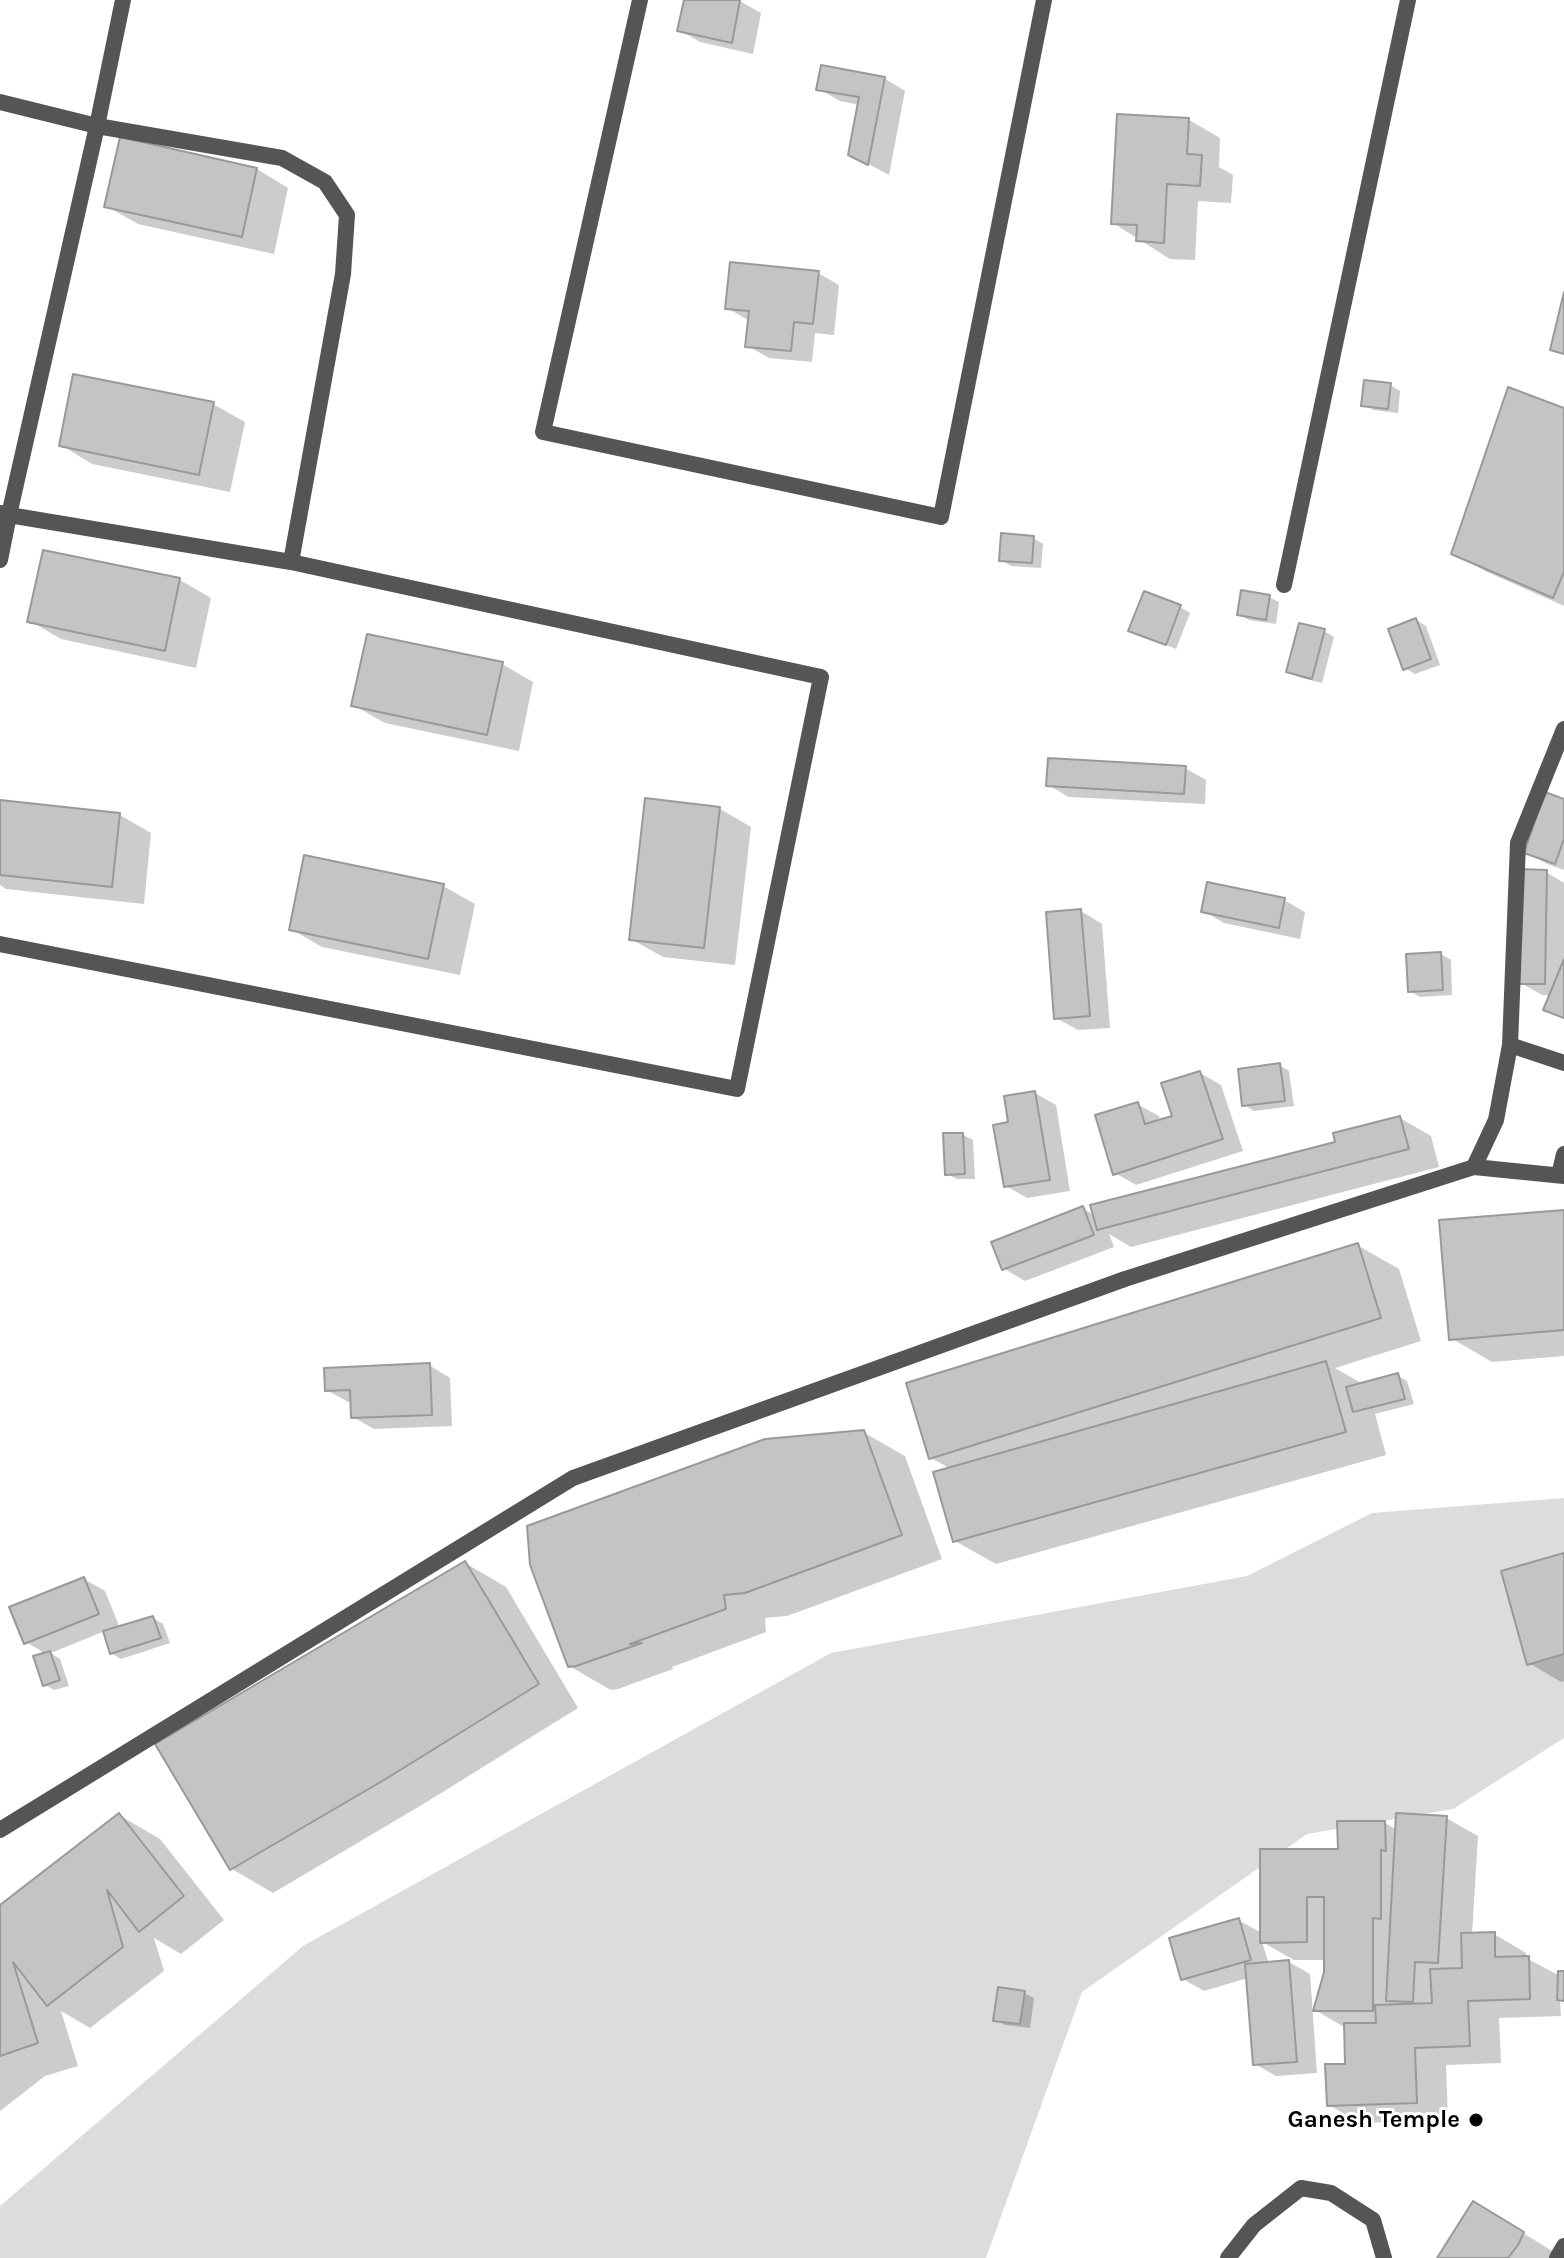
<!DOCTYPE html>
<style>
body{margin:0}
canvas{display:block;background:#fff}
</style>
<canvas width="1564" height="2258"></canvas>
<script>
const ctx = document.querySelector('canvas').getContext('2d');
ctx.lineJoin = 'round';
function fillPath(path, color) {
  ctx.fillStyle = color;
  ctx.fill(path, 'evenodd');
}
function shape(rows) {
  const path = new Path2D();
  for (const r of rows) {
    path.moveTo(r[0], r[1]);
    for (let i = 2; i < r.length; i += 2) path.lineTo(r[i], r[i + 1]);
  }
  return path;
}
function strokePath(path, color, width, dash) {
  ctx.strokeStyle = color;
  ctx.lineWidth = width;
  ctx.lineCap = dash ? 'butt' : 'round';
  ctx.setLineDash(dash || []);
  ctx.stroke(path);
}
function write(font, color, halo, rows, align = 'center') {
  ctx.font = font + ' Karla,sans-serif';
  ctx.lineWidth = 6;
  ctx.setLineDash([]);
  ctx.textBaseline = 'middle';
  ctx.strokeStyle = halo;
  ctx.fillStyle = color;
  for (const [text, x, y, turn = 0] of rows) {
    ctx.save();
    ctx.translate(x, y);
    ctx.rotate((+turn || 0) * Math.PI / 180);
    ctx.textAlign = isNaN(turn) ? turn : align;
    if (halo) ctx.strokeText(text, 0, 0);
    ctx.fillText(text, 0, 0);
    ctx.restore();
  }
}
fillPath(shape([
 [1564,1498,1564,1738,1453,1809,1307,1834,1082,1992,986,2258,0,2258,0,2206,303,1946,831,1653,1247,1576,1372,1513]
]), '#dcdcdc');
fillPath(shape([
 [686,0,738,0,761,13,753,54,700,42,679,30],
 [884,78,905,91,889,175,850,154,860,105,840,101,819,89],
 [1189,120,1220,138,1219,167,1233,175,1231,203,1198,201,1195,260,1170,259,1113,223],
 [121,140,257,169,288,188,274,254,138,224,106,206],
 [818,273,839,285,834,335,815,333,812,362,769,358,748,346,748,320,727,308],
 [1390,385,1400,391,1398,413,1373,410,1363,404],
 [213,404,245,422,230,492,92,464,61,445],
 [1564,410,1564,606,1485,571,1453,553],
 [1033,538,1043,544,1041,568,1011,566,1001,560],
 [45,552,180,580,211,598,196,668,61,639,30,621],
 [1269,597,1279,602,1276,624,1249,620,1239,614],
 [1180,607,1190,613,1176,649,1130,630],
 [1416,620,1426,626,1440,665,1415,674,1405,668],
 [1324,631,1334,637,1322,683,1298,677,1288,671],
 [502,664,533,682,519,751,385,723,353,705],
 [1185,768,1206,780,1205,804,1069,797,1048,785],
 [1564,801,1564,870,1547,864,1526,852],
 [0,802,120,815,151,833,144,904,6,889,0,885],
 [720,809,751,827,735,965,663,957,631,939],
 [1546,872,1564,883,1564,1019,1546,1009,1552,995,1542,995,1521,983],
 [443,886,475,904,460,975,322,947,291,929],
 [1284,900,1305,912,1300,939,1224,923,1203,911],
 [1081,911,1102,924,1110,1028,1078,1030,1056,1018],
 [1441,954,1451,960,1452,995,1420,997,1410,991],
 [1279,1065,1289,1071,1294,1106,1254,1111,1244,1105],
 [1200,1073,1221,1085,1243,1151,1136,1185,1115,1173,1137,1104,1159,1116,1160,1121,1174,1117],
 [1035,1093,1056,1105,1070,1191,1027,1198,1006,1186],
 [1400,1118,1431,1136,1439,1167,1131,1247,1109,1234,1114,1247,1025,1281,1003,1268,1083,1208,1095,1216,1338,1143],
 [963,1135,973,1140,975,1179,957,1179,947,1174],
 [1564,1213,1564,1356,1492,1362,1451,1338],
 [1357,1245,1399,1269,1421,1341,1335,1368,1363,1384,1397,1375,1407,1381,1414,1404,1375,1414,1386,1455,996,1564,955,1541,951,1469,931,1458],
 [429,1365,450,1378,452,1426,374,1429,353,1417,353,1402,348,1402,327,1390],
 [863,1432,905,1456,942,1559,787,1616,765,1618,766,1632,672,1667,673,1669,618,1689,611,1690,569,1666],
 [1564,1555,1564,1681,1561,1682,1529,1663],
 [465,1563,506,1587,578,1708,425,1803,273,1893,232,1869],
 [84,1579,105,1591,120,1628,153,1618,163,1624,170,1643,121,1659,111,1653,105,1631,51,1653,60,1659,69,1686,54,1690,44,1684,46,1654,26,1642],
 [119,1815,160,1839,224,1920,181,1954,154,1938,164,1971,90,2028,61,2011,78,2066,45,2076,0,2111,0,1907],
 [1446,1818,1478,1836,1472,1935,1494,1934,1526,1953,1526,1958,1560,1976,1564,1973,1564,2002,1560,2000,1561,2016,1499,2018,1501,2063,1446,2065,1448,2120,1360,2123,1329,2105,1347,2066,1346,2028,1315,2010,1326,1972,1326,1960,1294,1960,1262,1942,1269,1964,1289,1962,1310,1974,1317,2073,1276,2076,1255,2064,1248,1978,1204,1991,1183,1979,1238,1920,1262,1933,1340,1851,1385,1823,1397,1830],
 [1024,1993,1034,1998,1030,2028,1005,2025,995,2020],
 [1505,2222,1554,2252,1551,2258,1439,2258]
]), '#0003');
const building = shape([
 [684,0,740,0,732,43,677,31,684,0],
 [821,65,885,77,868,165,848,155,859,97,816,90,821,65],
 [1117,114,1189,118,1187,154,1202,155,1200,186,1167,184,1164,243,1136,241,1137,225,1111,224,1117,114],
 [120,137,257,168,242,237,104,207,120,137],
 [730,262,819,271,813,324,794,322,791,351,745,347,749,311,725,309,730,262],
 [1564,292,1564,354,1550,350,1564,292],
 [73,374,214,402,199,475,59,446,73,374],
 [1364,380,1391,383,1388,409,1361,406,1364,380],
 [1508,387,1564,408,1564,572,1553,598,1451,554,1508,387],
 [1001,533,1034,536,1032,563,999,561,1001,533],
 [43,550,180,578,165,651,27,622,43,550],
 [1241,590,1270,595,1266,620,1237,615,1241,590],
 [1144,591,1181,605,1166,645,1128,631,1144,591],
 [1416,618,1431,659,1403,670,1388,629,1416,618],
 [1299,623,1325,629,1312,679,1286,672,1299,623],
 [367,634,503,662,487,735,351,706,367,634],
 [1048,758,1186,766,1184,794,1046,786,1048,758],
 [1545,792,1564,799,1564,839,1555,864,1524,853,1545,792],
 [645,798,720,807,704,948,629,940,645,798],
 [0,800,120,813,112,887,0,875,0,800],
 [304,855,444,884,428,959,289,930,304,855],
 [1521,869,1547,870,1545,984,1519,984,1521,869],
 [1207,882,1285,898,1279,928,1201,912,1207,882],
 [1081,909,1090,1016,1054,1019,1046,912,1081,909],
 [1441,952,1443,990,1408,992,1406,954,1441,952],
 [1564,959,1564,1018,1543,1010,1564,959],
 [1280,1063,1285,1101,1242,1106,1238,1069,1280,1063],
 [1200,1071,1223,1139,1113,1175,1095,1115,1138,1102,1145,1124,1172,1116,1161,1083,1200,1071],
 [1035,1091,1050,1180,1004,1187,993,1125,1008,1122,1004,1096,1035,1091],
 [1400,1116,1409,1149,1097,1230,1090,1205,1335,1142,1333,1133,1400,1116],
 [943,1133,963,1133,965,1174,945,1175,943,1133],
 [1083,1206,1094,1235,1002,1270,991,1242,1083,1206],
 [1564,1210,1564,1330,1449,1340,1439,1220,1564,1210],
 [1358,1243,1381,1318,929,1459,906,1383,1358,1243],
 [1326,1361,1346,1432,953,1542,933,1472,1326,1361],
 [430,1363,432,1415,351,1418,350,1390,325,1391,324,1368,430,1363],
 [1398,1373,1405,1399,1353,1412,1346,1387,1398,1373],
 [864,1430,902,1535,745,1593,724,1595,726,1609,630,1644,642,1643,576,1666,568,1667,530,1565,527,1526,765,1439,864,1430],
 [1564,1553,1564,1654,1527,1665,1501,1571,1564,1553],
 [465,1561,539,1684,384,1780,230,1870,155,1744,465,1561],
 [84,1577,99,1614,24,1644,9,1607,84,1577],
 [153,1616,161,1638,110,1654,103,1631,153,1616],
 [50,1651,60,1680,43,1686,33,1656,50,1651],
 [119,1813,184,1896,139,1932,107,1890,123,1947,47,2006,13,1962,38,2043,0,2056,0,1905,119,1813],
 [1396,1813,1447,1816,1438,1963,1415,1962,1413,2002,1386,2001,1396,1813],
 [1337,1821,1385,1821,1386,1851,1381,1850,1381,1919,1373,1918,1373,2011,1313,2011,1324,1972,1324,1897,1307,1897,1307,1942,1260,1943,1260,1849,1338,1849,1337,1821],
 [1239,1918,1251,1960,1181,1980,1169,1938,1239,1918],
 [1495,1932,1495,1957,1529,1956,1530,1999,1468,2001,1470,2046,1415,2048,1417,2103,1327,2106,1325,2064,1345,2064,1344,2023,1376,2023,1375,2005,1432,2003,1430,1969,1462,1968,1461,1933,1495,1932],
 [1289,1960,1297,2062,1253,2065,1245,1964,1289,1960],
 [1558,1971,1564,1971,1564,2001,1557,2000,1558,1971],
 [998,1987,1025,1991,1020,2024,993,2021,998,1987],
 [1473,2201,1524,2232,1518,2245,1508,2258,1437,2258,1473,2201]
]);
fillPath(building, '#c4c4c4');
strokePath(building, '#999', 2);
strokePath(shape([
 [123,0,97,126,282,158,325,182,347,215,343,274,291,562],
 [0,102,97,126,9,515,1,513],
 [0,560,9,515,291,562,821,677,737,1089,0,944],
 [1510,1045,1564,1063],
 [1474,1167,1564,1176],
 [1559,1175,1564,1154],
 [0,1830,573,1478,1125,1279,1474,1167,1496,1120,1510,1045,1518,843,1564,729]
]), '#555', 16);
strokePath(shape([
 [640,0,543,432,941,517,1044,0],
 [1284,585,1408,0],
 [1228,2258,1254,2225,1301,2188,1331,2193,1373,2220,1384,2258],
 [1557,2258,1564,2246]
]), '#555', 16);
for (const [x, y, r, color] of [
 [1476,2120,8,"#000"]
]) {
  const dot = new Path2D();
  dot.arc(x, y, r, 0, 2 * Math.PI);
  ctx.fillStyle = color;
  ctx.fill(dot);
  strokePath(dot, '#fff', 3);
}
write('bold 24px', '#000', '#fff', [
 ["Ganesh Temple",1460,2120]
], 'right');
</script>
